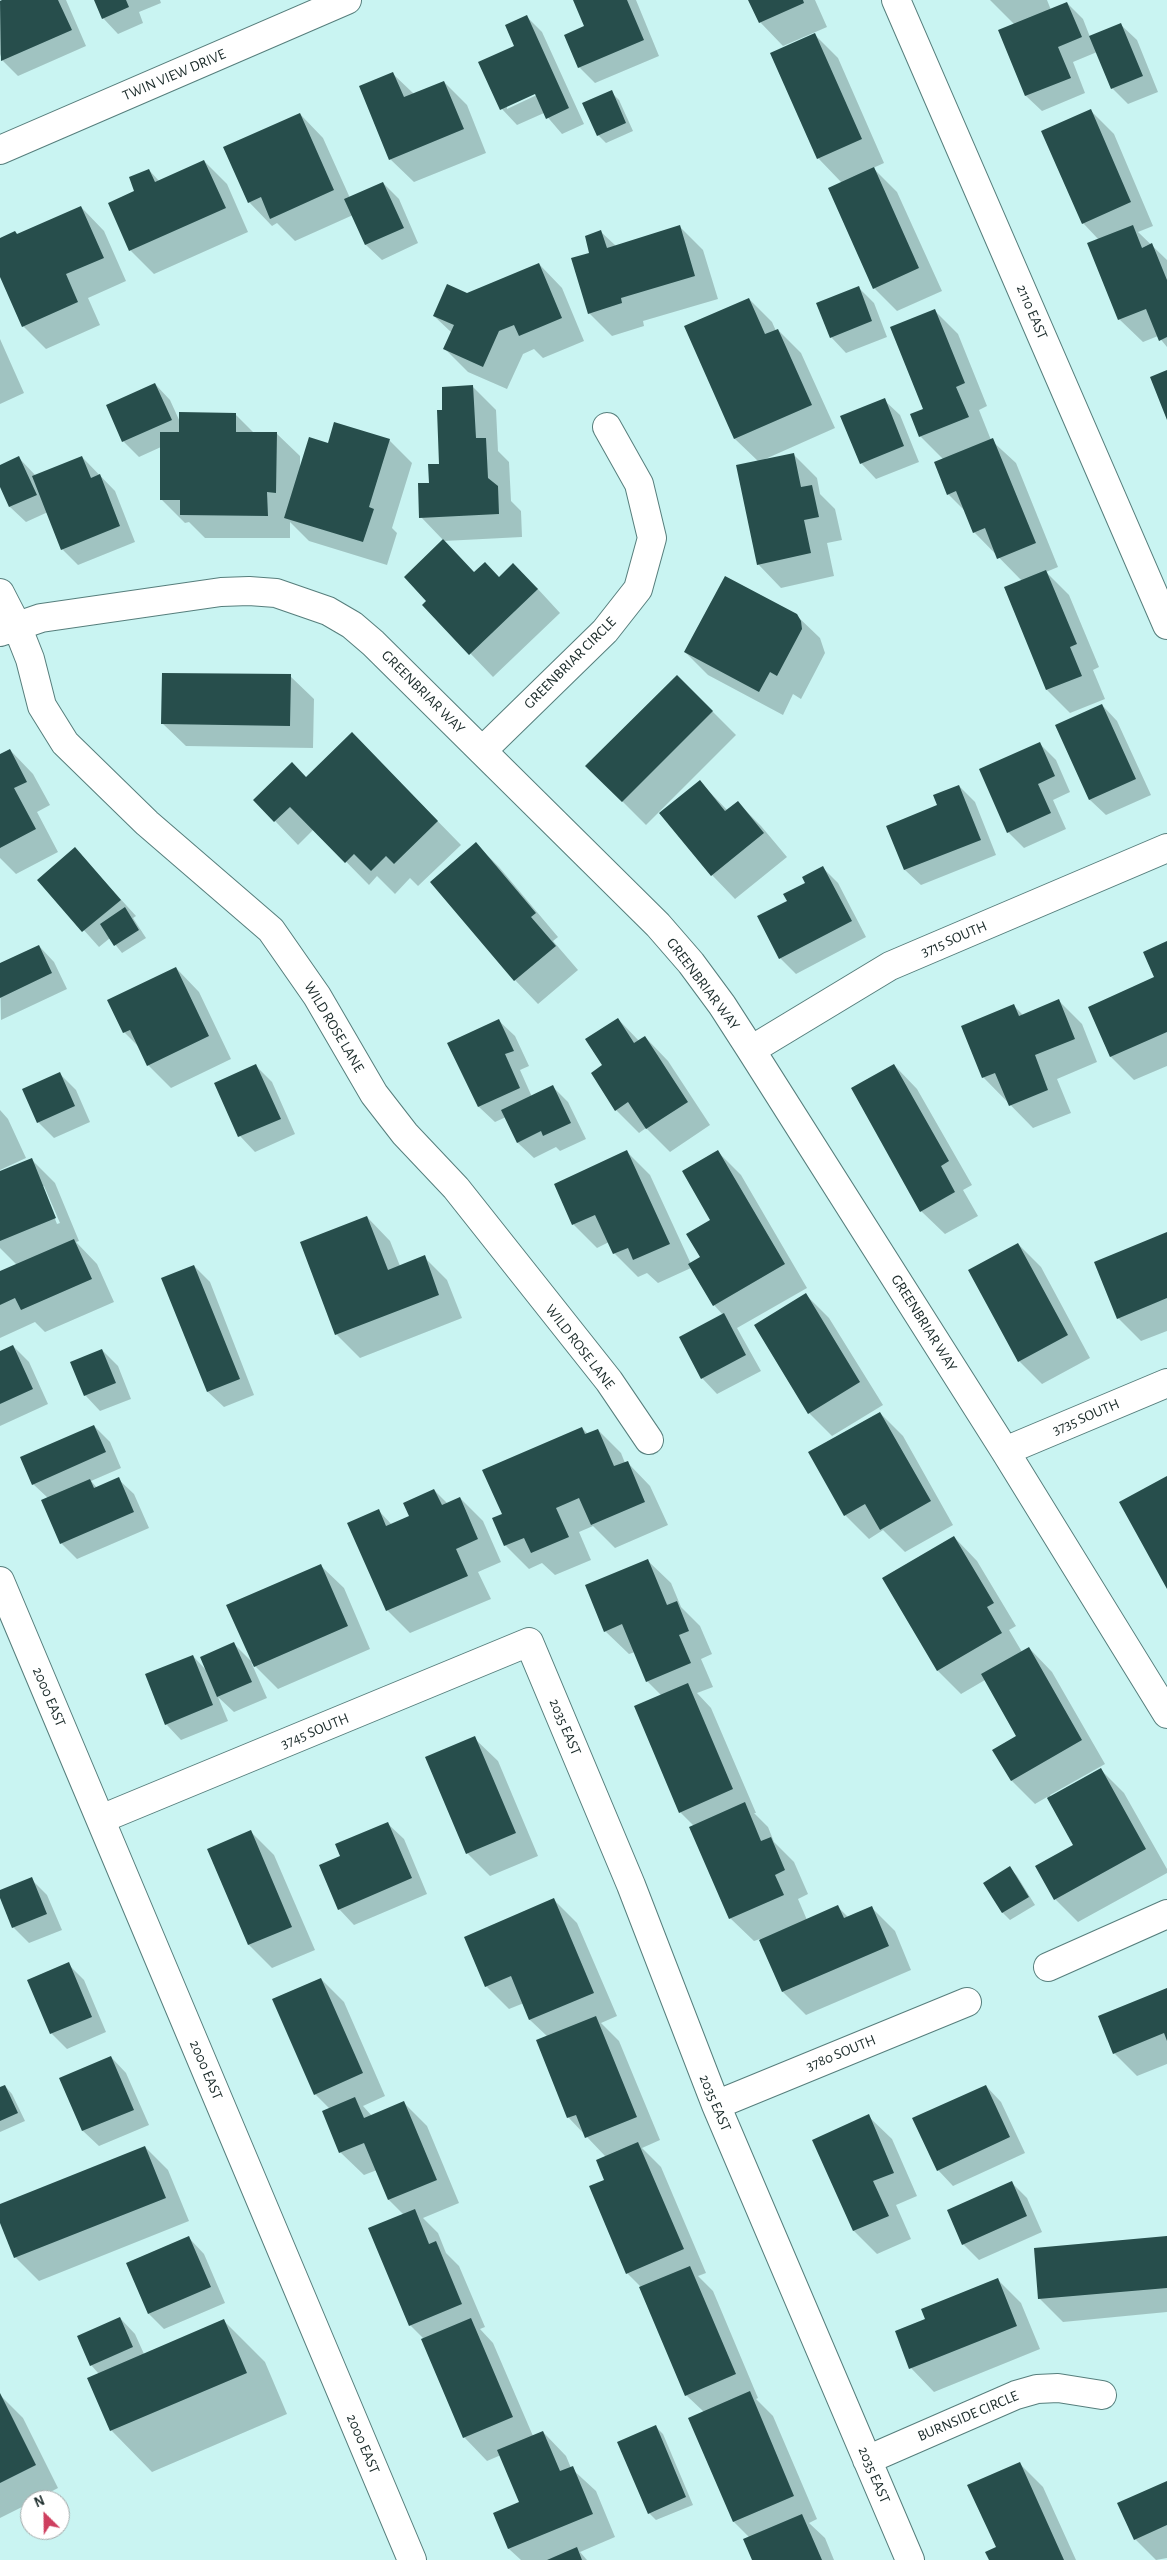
<!DOCTYPE html>
<style>
body{margin:0}
#map{position:relative;width:1167px;height:2560px;overflow:hidden;background:#c9f4f2;font-family:"Alegreya Sans",sans-serif}
canvas{display:block}
.north{position:absolute;left:20px;top:2490px;width:50px;height:50px;box-sizing:border-box;background:#fff;border:1px solid #a4aaaa;border-radius:50%;rotate:337deg;font-size:14px;font-weight:700;line-height:20px;text-align:center;color:#1b2b2a}
.north::after{content:'';display:block;margin:auto;width:18px;height:22px;background:#ce3f5f;clip-path:polygon(50% 0,100% 100%,50% 72%,0 100%)}
</style>
<div id="map">
<canvas width="1167" height="2560"></canvas>
<div class="north">N</div>
</div>
<script>
const ctx = document.querySelector('canvas').getContext('2d');
ctx.lineJoin = 'round';
function fillPath(path, color) {
  ctx.fillStyle = color;
  ctx.fill(path, 'evenodd');
}
function shape(rows) {
  const path = new Path2D();
  for (const r of rows) {
    path.moveTo(r[0], r[1]);
    for (let i = 2; i < r.length; i += 2) path.lineTo(r[i], r[i + 1]);
  }
  return path;
}
function strokePath(path, color, width, dash) {
  ctx.strokeStyle = color;
  ctx.lineWidth = width;
  ctx.lineCap = dash ? 'butt' : 'round';
  ctx.setLineDash(dash || []);
  ctx.stroke(path);
}
function write(font, color, halo, rows, align = 'center') {
  ctx.font = font + ' "Alegreya Sans",sans-serif';
  ctx.lineWidth = 5;
  ctx.setLineDash([]);
  ctx.textBaseline = 'middle';
  ctx.strokeStyle = halo;
  ctx.fillStyle = color;
  for (const [text, x, y, turn = 0] of rows) {
    ctx.save();
    ctx.translate(x, y);
    ctx.rotate((+turn || 0) * Math.PI / 180);
    ctx.textAlign = isNaN(turn) ? turn : align;
    if (halo) ctx.strokeText(text, 0, 0);
    ctx.fillText(text, 0, 0);
    ctx.restore();
  }
}
fillPath(shape([
 [5,0,66,0,86,46,18,76,2,60,0,54,0,2],
 [95,0,160,0,161,3,139,12,143,23,118,34,103,18],
 [574,0,636,0,659,56,595,83,579,67,586,27],
 [750,0,815,0,827,27,783,46,760,22],
 [990,0,1047,0,1051,10,1067,3,1083,19,1090,37,1121,25,1137,40,1158,92,1128,104,1112,88,1097,52,1073,62,1085,93,1042,111,1026,96,1000,31,1015,25],
 [526,16,542,32,584,124,562,134,544,113,517,125,502,109,480,62,516,46],
 [540,91,541,93,507,109,507,106],
 [815,35,838,58,884,163,873,168,897,192,942,291,897,311,874,288,842,183,818,158],
 [393,74,414,94,444,82,467,105,486,153,414,182,390,159],
 [611,92,619,100,633,131,606,143,598,135],
 [1090,110,1114,134,1153,226,1138,232,1167,260,1167,347,1158,336,1143,342,1119,319,1099,240,1083,223],
 [300,114,323,138,350,198,383,183,399,199,418,243,382,260,366,245,353,215,295,241,277,223,272,226,249,202],
 [204,161,227,184,248,232,154,274,130,250,136,192,149,170,159,181],
 [81,207,104,231,126,281,88,298,100,325,46,349,23,326,0,274,0,240,18,235],
 [680,227,703,250,718,299,643,321,644,326,612,336,589,313,591,253,601,232,616,246],
 [539,264,562,288,584,341,543,358,534,349,523,354,507,389,468,372,445,349,452,333,434,316,467,295],
 [859,288,874,303,887,337,846,353,831,337],
 [749,299,772,322,776,331,778,330,801,353,835,428,763,460,794,455,817,478,820,494,835,509,842,540,827,543,834,576,781,588,758,564,759,462,735,439,686,327],
 [935,311,958,334,987,406,979,410,991,440,1016,463,1058,567,1046,572,1069,595,1099,667,1093,670,1105,699,1070,713,1047,690,1005,588,1022,581,974,532,966,512,948,494,943,459,920,436],
 [0,339,24,393,0,404],
 [155,384,170,400,180,422,235,414,254,433,276,433,300,456,300,470,329,445,389,440,412,463,392,528,397,533,387,565,309,541,290,522,290,538,205,538,189,522,185,523,161,499,161,447,139,457,123,441],
 [473,387,496,410,498,451,509,462,511,501,521,511,522,537,444,541,421,517,430,484,441,465,444,411],
 [884,400,900,415,919,462,876,479,861,463],
 [82,457,115,491,135,542,78,565,62,549,48,512,26,522,10,507,0,484,0,466,19,458,36,476],
 [475,573,537,588,560,613,493,677,424,605],
 [796,615,820,638,825,653,801,699,793,694,783,715,708,675,685,652],
 [290,676,314,699,313,748,186,746,162,723],
 [677,676,736,735,646,825,587,766],
 [1102,705,1117,721,1151,795,1106,815,1090,800,1057,726],
 [1040,744,1056,760,1070,792,1053,800,1066,829,1024,848,1008,832],
 [10,750,33,774,50,805,37,812,58,852,16,874,0,858,0,756],
 [375,757,461,845,418,886,410,878,395,894,377,876,369,885,314,829,298,845,255,800,306,778],
 [700,782,728,811,738,803,761,826,787,857,735,899,712,875],
 [959,786,975,802,996,855,921,885,905,870,888,826,939,806],
 [476,844,499,867,558,937,553,941,578,970,538,1004,515,980,432,882],
 [75,849,136,916,133,918,146,938,122,953,110,938,99,947,39,880],
 [822,867,838,883,866,937,796,974,780,958,807,883],
 [1167,942,1167,1066,1134,1080,1111,1057,1089,1007,1156,978],
 [39,946,54,962,67,989,1,1020,0,965],
 [176,968,199,992,231,1059,171,1088,148,1065,140,1048,124,1032],
 [1059,1001,1082,1024,1097,1062,1057,1079,1071,1113,1033,1128,983,1077,1014,1006,1023,1015],
 [618,1019,639,1041,645,1037,668,1061,710,1125,670,1152,646,1128,639,1133,616,1110,604,1066],
 [499,1021,515,1036,529,1066,520,1070,532,1097,553,1087,568,1102,586,1139,560,1151,556,1147,534,1158,518,1143,506,1117,495,1122,479,1107,448,1044],
 [894,1065,917,1089,972,1185,963,1190,978,1216,945,1234,921,1211,852,1089],
 [256,1066,272,1082,295,1134,255,1152,240,1136],
 [60,1074,76,1090,90,1122,54,1138,38,1122],
 [0,1110,8,1119,26,1158,0,1170],
 [627,1152,650,1175,691,1264,701,1258,712,1221,718,1152,741,1175,807,1288,737,1328,761,1371,717,1394,702,1378,723,1315,714,1305,691,1268,658,1283,647,1273,638,1277,614,1253,609,1242,597,1248,574,1225,555,1185],
 [31,1159,55,1183,79,1241,76,1242,97,1264,114,1302,45,1332,35,1322,0,1338,0,1272,17,1265,0,1248,0,1172],
 [42,1186,44,1186,60,1223,57,1224],
 [367,1217,390,1241,400,1266,424,1257,447,1280,462,1318,360,1358,336,1334],
 [1167,1233,1167,1331,1141,1341,1118,1318],
 [1018,1244,1041,1267,1090,1358,1042,1384,1019,1361],
 [194,1266,210,1282,254,1395,224,1407,208,1392,163,1278],
 [806,1295,829,1318,883,1405,832,1436,809,1413],
 [13,1346,29,1362,48,1404,0,1426,0,1352],
 [102,1350,118,1366,131,1399,100,1411,85,1395],
 [880,1413,903,1436,953,1525,905,1552,883,1530,869,1539,845,1515,810,1453],
 [94,1426,110,1442,121,1468,91,1481,97,1488,118,1479,134,1494,149,1528,77,1559,61,1543,48,1498,33,1484],
 [582,1428,588,1434,598,1430,621,1453,625,1463,627,1462,650,1486,668,1525,615,1548,593,1526,579,1532,591,1560,555,1575,542,1563,529,1569,505,1545,503,1514],
 [434,1490,448,1504,460,1498,483,1521,501,1562,478,1572,491,1599,410,1633,387,1610,379,1511,392,1525,410,1517],
 [954,1537,977,1561,1016,1626,1009,1630,1022,1652,1029,1648,1052,1672,1105,1764,1050,1795,1051,1797,1101,1770,1124,1793,1167,1869,1167,1873,1078,1922,1055,1899,1075,1846,1047,1797,1035,1804,1012,1781,994,1750,1018,1737,985,1680,961,1694,938,1671,884,1578],
 [647,1560,671,1583,681,1607,700,1626,712,1654,701,1659,713,1687,697,1693,711,1708,756,1813,754,1813,768,1827,774,1842,794,1862,808,1894,798,1899,807,1920,838,1907,849,1918,872,1908,895,1931,911,1970,806,2015,783,1992,760,1939,754,1941,730,1918,694,1826,680,1812,662,1696,647,1681,635,1652,629,1654,605,1631],
 [320,1565,344,1588,370,1649,278,1689,251,1662,267,1698,234,1712,218,1697,228,1721,181,1740,166,1724,193,1656,206,1670,234,1644,253,1663],
 [474,1738,498,1761,538,1856,490,1876,467,1853],
 [388,1824,404,1839,427,1894,354,1925,339,1909,342,1856],
 [251,1832,274,1855,315,1950,272,1968,249,1945,209,1849],
 [1010,1868,1017,1876,1035,1905,1010,1920,1003,1913,985,1884],
 [31,1879,47,1895,62,1930,29,1943,13,1927,0,1892],
 [554,1900,577,1923,617,2016,601,2023,619,2041,660,2140,642,2148,661,2167,706,2273,698,2276,713,2291,758,2398,756,2399,773,2416,817,2519,809,2523,825,2538,834,2560,754,2560,749,2537,734,2522,704,2412,686,2395,642,2288,627,2273,606,2181,606,2157,568,2117,548,2037,530,2020,524,2003,509,2009,486,1986],
 [68,1964,84,1980,106,2032,67,2049,51,2033],
 [321,1979,344,2002,385,2096,363,2106,372,2116,404,2103,427,2126,459,2203,423,2218,438,2233,446,2253,459,2266,485,2327,480,2329,493,2343,533,2436,543,2432,566,2456,571,2468,596,2491,615,2537,580,2552,587,2560,521,2560,509,2549,495,2514,521,2503,501,2455,487,2461,464,2437,424,2339,410,2325,404,2215,389,2200,377,2170,364,2175,340,2152,330,2109,315,2094],
 [1167,1990,1167,2064,1137,2076,1114,2053],
 [111,2057,126,2073,149,2125,99,2146,83,2131,61,2079],
 [5,2086,12,2094,25,2121,0,2132,0,2089],
 [986,2086,1001,2102,1025,2153,953,2186,938,2170],
 [868,2116,892,2139,917,2196,896,2205,911,2239,877,2254,854,2231,814,2140],
 [145,2147,168,2170,189,2221,39,2281,15,2257,0,2220,0,2205],
 [1012,2183,1027,2198,1042,2232,979,2260,963,2244],
 [1167,2237,1167,2312,1063,2322,1039,2298],
 [189,2238,204,2254,225,2303,164,2329,149,2314],
 [998,2280,1021,2303,1040,2349,934,2392,911,2368,927,2319],
 [120,2318,135,2334,144,2354,224,2321,265,2362,287,2414,152,2472,111,2430,99,2374,91,2365],
 [0,2395,23,2418,58,2488,35,2500,30,2500,30,2503,0,2518],
 [656,2427,663,2434,693,2505,656,2520,649,2513],
 [1019,2463,1043,2487,1076,2560,990,2560,997,2548],
 [1167,2482,1167,2558,1156,2560,1135,2539]
]), '#0003');
fillPath(shape([
 [2,0,58,0,72,30,1,61,0,1],
 [94,0,126,0,129,7,102,19],
 [573,0,627,0,644,40,578,68,564,35,584,26],
 [748,0,803,0,804,3,759,23],
 [1067,2,1082,37,1058,47,1071,78,1025,96,998,30],
 [527,15,569,108,546,119,535,94,500,110,478,62,514,46,505,25],
 [1121,23,1143,76,1111,89,1089,36],
 [815,33,862,139,817,159,770,53],
 [393,72,404,97,444,81,464,129,389,160,359,86],
 [612,90,626,123,597,136,582,103],
 [1091,109,1131,202,1082,224,1041,131],
 [300,113,334,190,270,219,261,197,248,203,223,147],
 [204,160,226,208,129,251,108,203,134,191,129,177,149,169,155,182],
 [874,167,919,268,873,289,828,188],
 [383,182,404,228,365,245,344,199],
 [81,206,104,258,66,274,78,302,22,327,0,277,0,238,15,231,17,234],
 [680,225,695,276,621,298,622,303,588,314,571,258,589,253,585,236,601,230,607,248],
 [1133,225,1142,248,1152,243,1167,280,1167,337,1159,341,1146,309,1118,320,1087,243],
 [539,263,562,318,519,336,514,325,499,331,483,367,443,349,454,325,433,316,447,284,467,293],
 [859,286,872,321,830,338,816,303],
 [749,298,765,334,778,329,812,405,734,439,684,326],
 [935,309,965,383,956,387,969,417,919,437,910,414,923,409,890,327],
 [1167,370,1167,420,1150,377],
 [155,383,172,420,122,442,106,405],
 [473,385,476,438,486,438,488,478,498,486,499,514,419,518,418,483,429,483,428,464,439,464,437,410,442,410,442,387],
 [885,398,904,446,860,464,840,416],
 [179,412,236,413,236,432,277,432,276,493,267,492,268,516,180,515,180,500,160,500,160,432,179,432],
 [334,422,390,439,369,507,374,509,363,542,284,518,309,437,328,443],
 [993,438,1036,543,997,559,985,528,973,533,956,491,947,495,934,462],
 [794,453,801,487,812,485,819,517,804,520,811,553,757,565,736,465],
 [19,456,37,495,9,507,0,487,0,465],
 [82,456,91,478,100,474,120,526,61,550,32,476],
 [443,539,474,572,485,562,499,577,513,563,538,589,469,655,422,605,426,601,404,577],
 [1046,570,1077,644,1070,647,1082,676,1046,690,1004,587],
 [725,576,797,614,801,621,802,629,777,676,770,672,759,692,684,652],
 [162,673,291,674,290,726,161,724],
 [677,675,713,711,622,802,585,766],
 [1102,704,1136,779,1089,800,1055,725],
 [352,732,438,821,394,864,386,856,371,871,354,854,345,863,290,807,274,822,253,800,292,762,306,777],
 [1040,742,1055,776,1038,784,1051,813,1007,833,979,769],
 [10,749,27,782,14,788,36,829,0,848,0,754],
 [700,780,725,811,738,801,764,833,711,876,659,813],
 [959,785,981,840,904,870,886,826,937,805,933,795],
 [476,842,536,913,531,917,556,946,514,981,430,882],
 [75,847,121,900,82,932,37,880],
 [823,866,852,921,779,959,757,916,787,901,783,894,805,883,802,877],
 [125,907,139,930,114,946,100,924],
 [1167,941,1167,1032,1110,1057,1088,1007,1154,977,1143,952],
 [39,945,52,973,0,998,0,963],
 [176,967,209,1036,147,1066,130,1030,123,1033,107,1000],
 [1059,999,1075,1039,1035,1055,1048,1090,1009,1106,995,1073,982,1078,961,1026,1014,1004,1019,1016],
 [618,1018,634,1043,645,1036,688,1102,646,1129,628,1102,615,1111,591,1073,602,1065,585,1039],
 [499,1019,514,1051,505,1054,520,1088,478,1107,447,1043],
 [256,1064,281,1119,238,1137,214,1083],
 [894,1064,949,1161,941,1166,955,1192,920,1212,851,1088],
 [60,1072,75,1106,37,1123,22,1089],
 [553,1085,571,1123,543,1136,541,1131,517,1143,501,1110],
 [627,1150,670,1244,633,1260,628,1248,613,1254,595,1215,572,1225,554,1184],
 [718,1150,785,1264,713,1306,688,1264,700,1257,686,1234,710,1220,682,1171],
 [32,1158,56,1218,0,1241,0,1171],
 [367,1216,388,1270,425,1255,439,1295,335,1335,300,1242],
 [1167,1232,1167,1298,1117,1319,1094,1262],
 [74,1239,92,1279,21,1310,15,1298,0,1305,0,1271],
 [1018,1243,1068,1335,1018,1362,968,1270],
 [194,1265,240,1379,207,1392,161,1278],
 [806,1293,860,1382,808,1414,754,1325],
 [724,1313,746,1355,701,1379,679,1337],
 [13,1345,33,1389,0,1404,0,1351],
 [102,1349,116,1383,84,1396,70,1362],
 [880,1412,931,1501,880,1530,865,1504,844,1516,808,1452],
 [94,1425,106,1452,32,1485,20,1457],
 [582,1427,585,1434,598,1429,614,1466,628,1461,645,1502,591,1525,579,1498,556,1508,569,1537,531,1553,524,1538,504,1546,492,1518,502,1514,482,1470],
 [1167,1476,1167,1589,1119,1502],
 [119,1477,134,1512,60,1544,41,1500,90,1479,94,1488],
 [434,1489,442,1505,460,1497,478,1539,456,1549,468,1576,386,1611,347,1523,379,1509,386,1526,409,1516,403,1503],
 [954,1536,994,1603,987,1607,1002,1633,937,1671,882,1578],
 [648,1559,667,1605,677,1601,689,1631,679,1635,691,1663,646,1682,622,1624,604,1632,585,1585],
 [321,1564,348,1626,254,1667,226,1605],
 [234,1642,252,1682,217,1697,200,1657],
 [1029,1647,1082,1740,1011,1781,992,1750,1016,1736,981,1674],
 [193,1655,213,1705,165,1725,145,1674],
 [688,1683,733,1789,679,1813,634,1706],
 [475,1736,516,1833,466,1854,425,1757],
 [1101,1768,1146,1849,1054,1900,1035,1866,1073,1845,1047,1798],
 [745,1802,761,1841,771,1837,785,1870,775,1875,784,1895,729,1919,689,1827],
 [388,1822,412,1878,338,1910,319,1865,340,1856,335,1844],
 [251,1830,292,1927,248,1945,207,1849],
 [1010,1866,1029,1897,1002,1913,983,1883],
 [32,1877,47,1914,12,1928,0,1898,0,1890],
 [554,1898,594,1993,529,2020,511,1976,485,1987,464,1937],
 [838,1905,844,1918,872,1906,889,1946,782,1992,759,1940],
 [69,1962,92,2017,50,2034,27,1980],
 [321,1978,363,2073,314,2095,272,1999],
 [1167,1988,1167,2041,1164,2033,1113,2054,1098,2016],
 [596,2016,637,2117,585,2138,576,2115,567,2118,536,2040],
 [111,2056,134,2110,82,2131,59,2078],
 [5,2085,18,2113,0,2121,0,2087],
 [986,2085,1010,2137,937,2171,912,2118],
 [355,2097,364,2118,404,2101,437,2180,388,2200,364,2143,339,2153,322,2111],
 [869,2114,894,2173,873,2181,889,2216,853,2231,812,2140],
 [638,2142,684,2249,626,2274,589,2186,604,2180,596,2160],
 [145,2146,166,2198,14,2258,0,2223,0,2204],
 [1012,2181,1027,2216,962,2245,947,2210],
 [415,2209,429,2244,436,2241,462,2304,409,2326,368,2228],
 [189,2236,211,2287,148,2314,126,2263],
 [1167,2236,1167,2288,1038,2299,1034,2248],
 [690,2266,736,2374,685,2396,639,2287],
 [998,2278,1017,2326,909,2369,895,2331,925,2319,921,2309],
 [120,2317,133,2347,90,2366,77,2336],
 [471,2318,513,2417,463,2438,421,2339],
 [224,2319,247,2373,110,2431,87,2378],
 [750,2391,794,2496,733,2522,688,2418],
 [0,2393,36,2465,0,2483],
 [656,2425,686,2497,648,2514,617,2442],
 [543,2431,560,2471,573,2466,593,2514,508,2549,493,2513,519,2502,497,2450],
 [1020,2462,1064,2560,989,2560,985,2552,996,2547,967,2485],
 [1167,2481,1167,2525,1134,2540,1117,2503],
 [802,2514,822,2560,752,2560,743,2539],
 [577,2547,582,2560,547,2560]
]), '#274e4c');
const street = shape([
 [896,0,1167,625],
 [0,150,347,0],
 [17,626,30,659,42,706,65,743,147,823,271,930,317,996,374,1094,405,1134,456,1188,609,1381,649,1440],
 [0,632,41,618,221,592,249,591,276,593,328,611,352,625,373,643,658,925,691,963,722,1005,751,1050,1005,1451,1167,1714],
 [482,751,605,631,638,589,652,538,639,484,607,427],
 [751,1050,890,966,1167,848],
 [1005,1451,1167,1383],
 [101,1819,529,1642,631,1885,716,2105,910,2560],
 [1048,1967,1167,1914],
 [716,2105,967,2002],
 [867,2460,1016,2395,1037,2389,1058,2388,1102,2395]
]);
const secondary = shape([
 [0,593,17,626],
 [0,1581,412,2560]
]);
strokePath(street, '#567e7c', 30);
strokePath(secondary, '#567e7c', 30);
strokePath(street, '#fff', 28);
strokePath(secondary, '#fff', 28);
write('15px', '#1b2b2a', '#fff', [
 ["TWIN VIEW DRIVE",174,75,-23],
 ["2110 EAST",1032,312,67],
 ["GREENBRIAR CIRCLE",570,663,-45],
 ["GREENBRIAR WAY",423,692,45],
 ["3715 SOUTH",954,939,-23],
 ["GREENBRIAR WAY",703,984,53],
 ["WILD ROSE LANE",334,1027,59],
 ["GREENBRIAR WAY",924,1323,58],
 ["WILD ROSE LANE",580,1347,52],
 ["3735 SOUTH",1086,1417,-23],
 ["2000 EAST",49,1697,67],
 ["2035 EAST",565,1727,67],
 ["3745 SOUTH",315,1731,-22],
 ["3780 SOUTH",841,2053,-22],
 ["2000 EAST",206,2070,67],
 ["2035 EAST",715,2103,67],
 ["BURNSIDE CIRCLE",968,2416,-23],
 ["2000 EAST",363,2444,67],
 ["2035 EAST",874,2475,67]
]);
</script>
